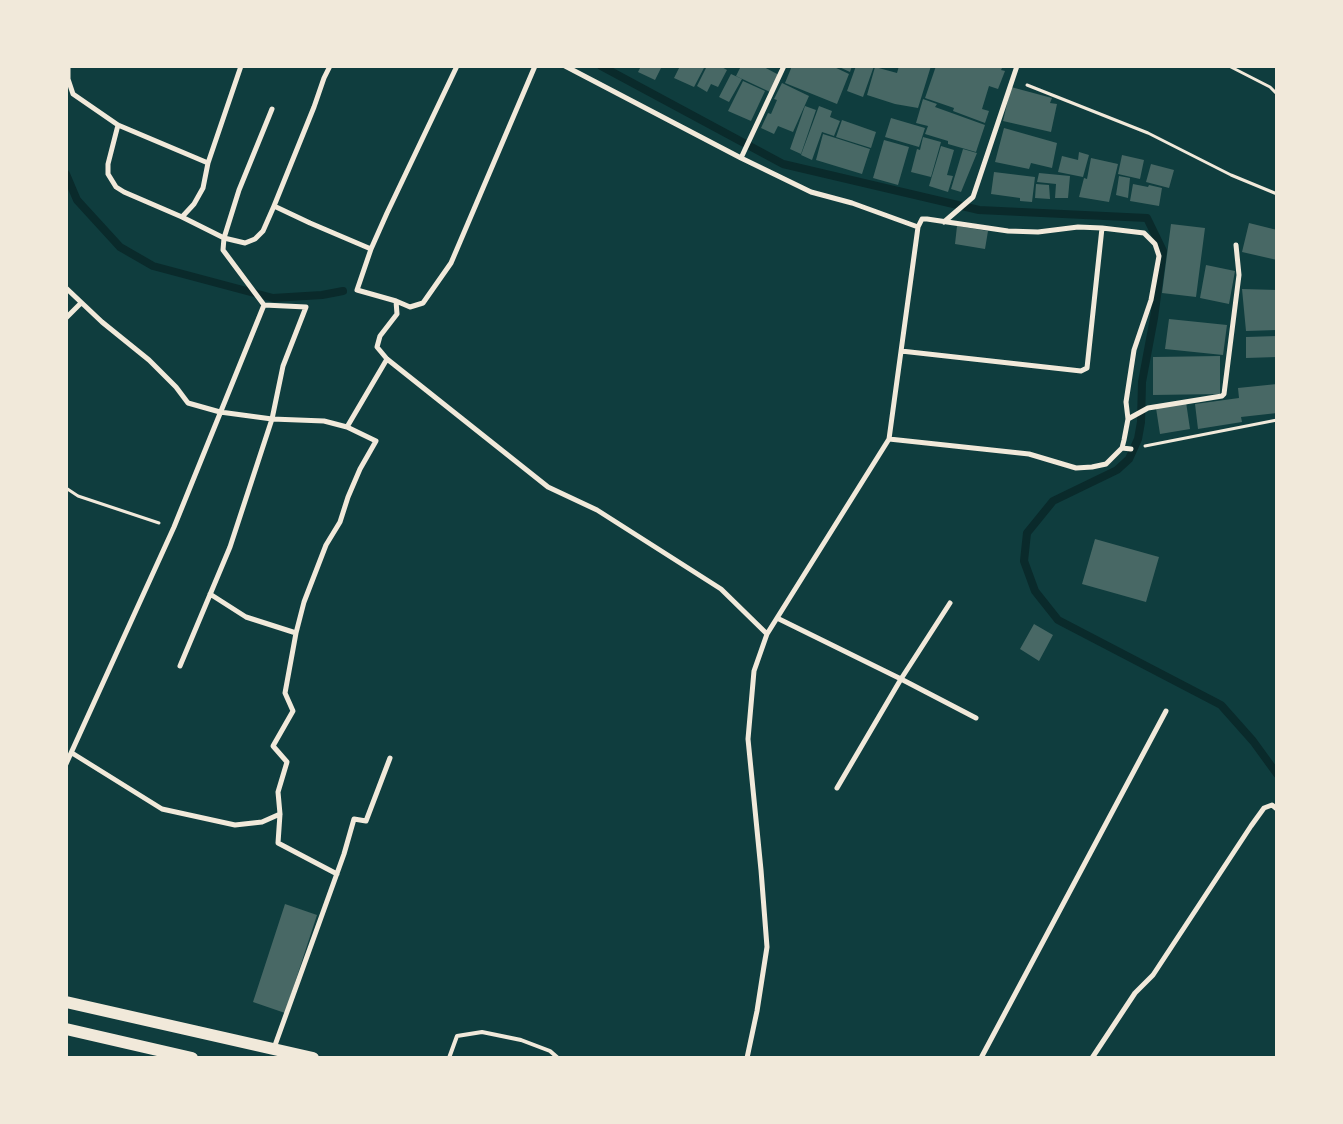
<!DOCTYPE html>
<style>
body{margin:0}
#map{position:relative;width:1343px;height:1124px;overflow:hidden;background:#0f3d3e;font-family:Lato,sans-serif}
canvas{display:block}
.frame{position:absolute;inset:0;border:68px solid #f1e9da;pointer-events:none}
</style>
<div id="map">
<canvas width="1343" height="1124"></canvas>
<div class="frame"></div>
</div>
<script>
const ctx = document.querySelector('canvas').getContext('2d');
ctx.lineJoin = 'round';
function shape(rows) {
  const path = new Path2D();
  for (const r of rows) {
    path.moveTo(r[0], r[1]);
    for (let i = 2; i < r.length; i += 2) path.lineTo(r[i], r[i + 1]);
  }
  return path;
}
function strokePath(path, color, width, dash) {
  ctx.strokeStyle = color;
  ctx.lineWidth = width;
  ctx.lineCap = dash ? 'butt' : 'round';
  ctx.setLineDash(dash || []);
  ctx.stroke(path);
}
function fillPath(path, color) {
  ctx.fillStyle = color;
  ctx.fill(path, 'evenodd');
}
strokePath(shape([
 [601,66,783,164,979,210,1147,218,1163,251,1154,318,1142,382,1141,422,1138,439,1129,459,1117,470,1053,501,1027,533,1024,561,1035,591,1058,620,1221,705,1253,741,1277,774],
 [66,174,77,200,120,247,153,266,273,298,322,295,343,291]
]), '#0a2a2b', 8);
fillPath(shape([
 [641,66,662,66,655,80,638,72],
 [680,66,705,66,694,87,674,78],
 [707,66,720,66,727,70,718,87,711,84,707,92,697,86],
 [741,66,762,66,779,75,770,92,736,76],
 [792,66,832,66,849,74,837,104,785,83],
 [837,66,852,66,850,72],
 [856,66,874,66,863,97,847,91],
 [899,66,931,66,918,108,895,104,867,95,875,67,897,73],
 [936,66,1003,66,1001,70,1005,71,998,89,989,86,982,109,989,111,985,123,953,111,954,108,925,98],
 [731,74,742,79,729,102,719,97],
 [743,81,765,91,751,121,728,111],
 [782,83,809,96,793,132,778,126,774,134,761,128,768,113,771,114,777,100,774,99],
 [1011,87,1052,98,1050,103,1057,104,1051,132,1003,121],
 [923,99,937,104,935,107,985,125,976,152,948,144,948,141,925,134,928,126,916,123],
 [805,106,816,110,801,154,790,149],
 [819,106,832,111,830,117,840,121,834,136,822,132,812,160,801,155],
 [891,118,925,128,919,147,885,137],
 [842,120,876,132,871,148,836,137],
 [1004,128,1057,143,1052,168,1031,163,1029,169,995,162],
 [823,134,870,149,862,174,816,160],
 [923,137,941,142,931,177,911,172,917,149,920,150],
 [884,140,909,147,898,185,873,178],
 [941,146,954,150,947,175,953,176,948,192,929,186],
 [963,149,977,153,961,192,951,189],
 [1079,152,1089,155,1083,177,1058,172,1062,156,1078,160],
 [1122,155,1144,160,1140,179,1118,174],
 [1091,158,1118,164,1109,202,1079,197,1084,178,1087,179],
 [1151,164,1174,170,1169,188,1146,182],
 [994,172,1035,177,1032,202,1020,201,1020,198,991,194],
 [1039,173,1070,176,1068,198,1055,198,1056,184,1037,182],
 [1119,176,1130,178,1128,198,1116,195],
 [1036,184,1049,185,1050,199,1035,198],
 [1133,184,1148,187,1149,185,1162,188,1159,206,1130,201],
 [1249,223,1277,230,1277,260,1242,252],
 [1171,224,1205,228,1196,297,1162,293],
 [957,226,988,231,985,249,955,244],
 [1206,265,1235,271,1229,304,1200,298],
 [1242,289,1277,290,1277,330,1246,331],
 [1169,319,1227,325,1223,355,1165,349],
 [1277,336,1277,357,1246,358,1246,337],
 [1220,356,1220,394,1153,395,1153,357],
 [1277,384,1277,413,1241,417,1242,422,1198,429,1195,404,1239,398,1238,388],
 [1186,402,1190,429,1160,434,1156,408],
 [1095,539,1159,557,1146,602,1082,584],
 [1034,624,1053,635,1039,661,1020,649],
 [285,904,317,915,285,1013,253,1002]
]), '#486865');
strokePath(shape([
 [1229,66,1270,87,1277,94],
 [1027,85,1148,133,1231,175,1277,194],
 [1145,446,1277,420],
 [66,488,78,496,159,523]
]), '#f1e9da', 3);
strokePath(shape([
 [449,1058,457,1036,482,1032,521,1040,550,1051,558,1058]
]), '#f1e9da', 4);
strokePath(shape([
 [68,66,68,79,73,94,118,125,208,163],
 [457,66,387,213,371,249,357,290,396,301,410,307,423,303,451,263,535,66],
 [565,66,741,158,811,192,852,203,918,227],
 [272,109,239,190,224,238,245,243,255,239,263,231,274,206,310,223,371,249],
 [118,125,108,164,108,174,116,187,124,192,182,217,224,238,223,250,264,305],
 [741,158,784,66],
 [274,206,314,107,324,78,330,66],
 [182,217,194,204,203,188,208,163,241,66],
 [944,222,973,197,1017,66],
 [66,288,102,322,149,360,176,387,188,403,220,412,272,419,324,421,347,427,376,441,360,469,348,497,340,522,326,545,304,602,296,633,285,693,293,711,273,746,287,762,278,792,280,814,278,843,337,874],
 [396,301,397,314,380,336,377,347,387,359,548,487,597,510,721,589,767,634],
 [66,318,81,303],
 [901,351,1081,371,1087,368,1102,228],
 [1128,419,1148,408,1222,396,1224,394,1239,275,1236,245],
 [347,427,387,359],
 [1122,448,1131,449],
 [210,594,246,617,296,633],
 [777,618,901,679,976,718],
 [72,753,162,809,235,825,262,822,280,814],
 [66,764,174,527,264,305,306,307,283,366,272,419,230,547,180,666],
 [837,788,901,679,950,603],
 [274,1048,344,854,354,819,366,821,390,758],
 [747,1058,757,1011,767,947,761,870,748,739,754,671,767,634,889,439,918,227,922,219,927,219,1008,231,1038,232,1078,227,1102,228,1144,233,1155,244,1159,256,1151,300,1134,350,1126,402,1128,419,1124,440,1122,448,1106,464,1092,467,1076,468,1029,454,889,439],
 [981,1058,1166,711],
 [1092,1058,1135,993,1153,975,1251,826,1264,808,1272,805,1277,809]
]), '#f1e9da', 5);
strokePath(shape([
 [66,1002,313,1058],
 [66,1029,192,1058]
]), '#f1e9da', 12);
</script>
